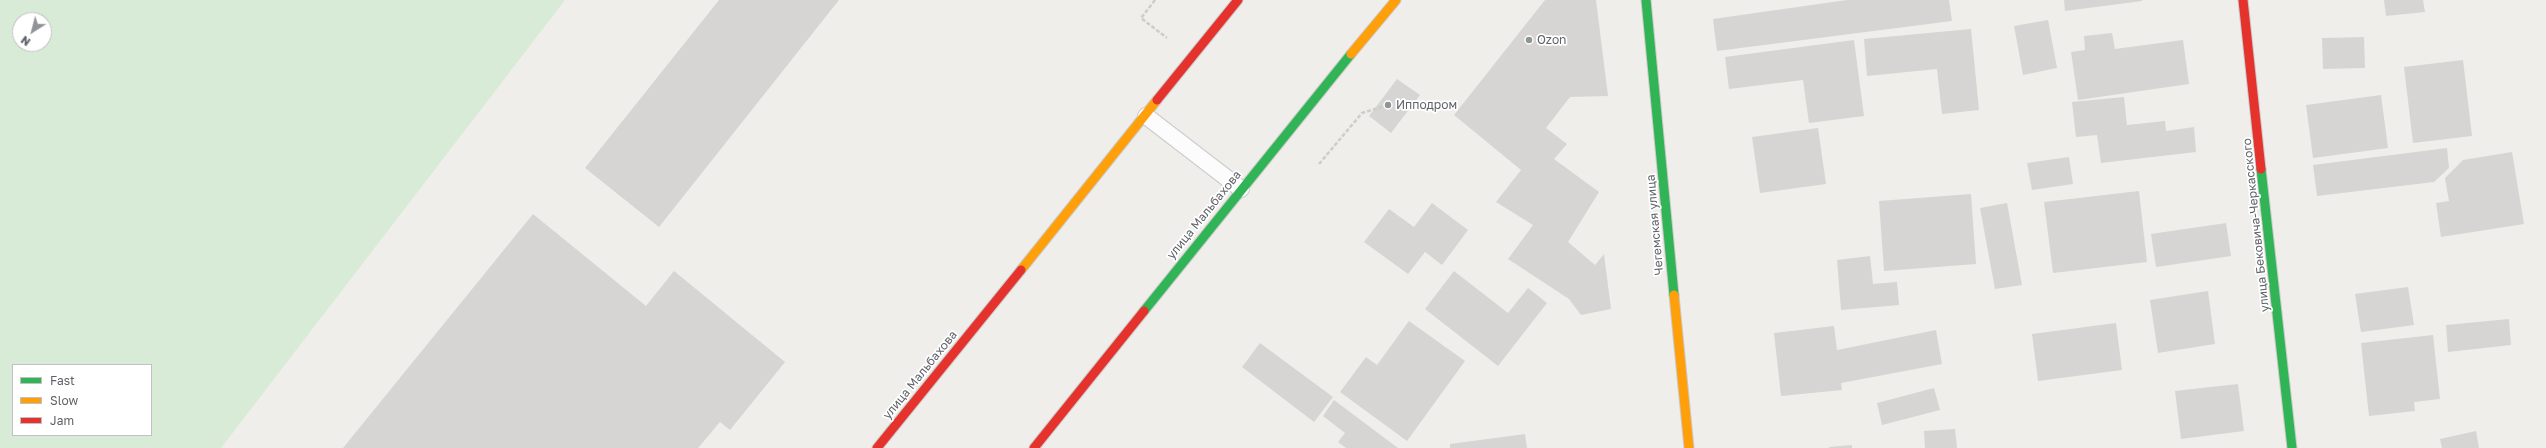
<!DOCTYPE html>
<meta charset="utf-8">
<style>
body{margin:0}
#map{position:relative;width:2546px;height:448px;overflow:hidden;background:#efeeea;font-family:"Golos Text",sans-serif}
canvas{display:block}
.legend{position:absolute;left:12px;top:364px;width:140px;height:72px;box-sizing:border-box;background:#fff;border:1px solid #bfc1c3;margin:0;padding:5px 7px;list-style:none;font-size:12px;color:#5f6368}
.legend li{display:flex;align-items:center;gap:8px;height:20px}
.legend b{width:20px;border:1px solid #bfc1c3}
.north{position:absolute;left:12px;top:12px;width:40px;height:40px;box-sizing:border-box;background:#fff;border:1px solid #bfc1c3;border-radius:50%;rotate:216deg;font-size:11px;font-weight:700;line-height:16px;text-align:center;color:#5f6368}
.north::after{content:'';display:block;margin:auto;width:14px;height:18px;background:#919496;clip-path:polygon(50% 0,100% 100%,50% 72%,0 100%)}
</style>
<div id="map">
<canvas width="2546" height="448"></canvas>
<ul class="legend">
<li><b style="height:5px;background:#30b455"></b>Fast</li>
<li><b style="height:5px;background:#ff9f0a"></b>Slow</li>
<li><b style="height:5px;background:#e5322d"></b>Jam</li>
</ul>
<div class="north">N</div>
</div>
<script>
const ctx = document.querySelector('canvas').getContext('2d');
ctx.lineJoin = 'round';
function fillPath(path, color) {
  ctx.fillStyle = color;
  ctx.fill(path, 'evenodd');
}
function shape(rows) {
  const path = new Path2D();
  for (const r of rows) {
    path.moveTo(r[0], r[1]);
    for (let i = 2; i < r.length; i += 2) path.lineTo(r[i], r[i + 1]);
  }
  return path;
}
function strokePath(path, color, width, dash) {
  ctx.strokeStyle = color;
  ctx.lineWidth = width;
  ctx.lineCap = dash ? 'butt' : 'round';
  ctx.setLineDash(dash || []);
  ctx.stroke(path);
}
function write(font, color, halo, rows, align = 'center') {
  ctx.font = font + ' "Golos Text",sans-serif';
  ctx.lineWidth = 3.5;
  ctx.setLineDash([]);
  ctx.textBaseline = 'middle';
  ctx.strokeStyle = halo;
  ctx.fillStyle = color;
  for (const [text, x, y, turn = 0] of rows) {
    ctx.save();
    ctx.translate(x, y);
    ctx.rotate((+turn || 0) * Math.PI / 180);
    ctx.textAlign = isNaN(turn) ? turn : align;
    if (halo) ctx.strokeText(text, 0, 0);
    ctx.fillText(text, 0, 0);
    ctx.restore();
  }
}
fillPath(shape([
 [0,0,565,0,221,448,0,448],
 [20,20,44,20,44,44,20,44],
 [13,365,151,365,151,435,13,435]
]), '#d8ebd6');
fillPath(shape([
 [719,0,839,0,659,227,585,168],
 [1545,0,1596,0,1608,96,1570,97,1546,128,1567,144,1554,159,1599,192,1568,242,1595,265,1604,254,1611,309,1581,315,1569,299,1508,259,1533,225,1496,202,1521,170,1454,115],
 [1847,0,1949,0,1952,21,1717,51,1713,19],
 [2064,0,2142,0,2142,1,2065,11],
 [2384,0,2423,0,2425,12,2386,16],
 [2048,20,2057,68,2023,75,2014,26],
 [1971,29,1979,110,1942,114,1937,69,1867,76,1864,39],
 [2112,33,2115,49,2183,40,2189,84,2078,100,2071,52,2085,50,2084,36],
 [2364,37,2365,68,2323,69,2322,38],
 [1854,40,1864,116,1809,123,1803,80,1729,89,1725,57],
 [2463,60,2472,136,2413,143,2404,67],
 [1397,79,1420,95,1391,133,1369,116],
 [2381,95,2388,148,2313,158,2306,105],
 [2124,97,2127,125,2165,121,2166,131,2194,127,2196,152,2101,163,2097,135,2076,137,2072,102],
 [1818,128,1826,184,1760,193,1752,137],
 [2447,148,2449,168,2434,182,2317,196,2313,165],
 [2512,152,2524,224,2441,237,2436,203,2449,201,2445,178,2463,160],
 [2069,157,2073,184,2032,190,2027,163],
 [2139,191,2147,262,2053,273,2044,202],
 [1971,194,1976,264,1884,271,1879,201],
 [1432,203,1468,230,1442,265,1425,252,1408,274,1364,242,1389,209,1414,227],
 [2007,203,2022,285,1995,289,1980,208],
 [533,214,646,306,674,271,785,362,730,430,720,422,698,448,343,448],
 [2226,223,2231,256,2156,267,2151,234],
 [1870,256,1873,284,1897,282,1899,305,1841,310,1837,260],
 [1454,271,1508,313,1528,288,1547,303,1498,366,1425,309],
 [2408,287,2414,325,2361,332,2355,294],
 [2208,291,2215,344,2158,353,2150,300],
 [2509,319,2511,345,2448,352,2446,325],
 [1409,321,1465,361,1407,441,1340,392,1366,357,1377,365],
 [2116,323,2122,370,2038,381,2032,334],
 [1834,326,1837,350,1936,330,1942,364,1841,383,1842,390,1781,396,1774,333],
 [2433,335,2440,399,2414,402,2415,411,2369,416,2361,343],
 [1260,343,1333,397,1314,422,1242,367],
 [2238,384,2244,431,2181,439,2175,391],
 [1934,388,1940,410,1882,425,1877,403],
 [1334,400,1398,448,1346,448,1338,442,1345,433,1323,416],
 [1955,429,1957,448,1925,448,1924,431],
 [2476,431,2479,448,2442,448,2440,439],
 [1525,434,1527,448,1450,448,1450,444],
 [1852,445,1852,448,1829,448,1829,447]
]), '#d6d5d3');
const lane = shape([
 [1146,116,1241,189]
]);
const fast = shape([
 [1646,0,1674,295],
 [2261,169,2292,448],
 [1144,311,1351,54]
]);
const slow = shape([
 [1351,54,1396,0],
 [1021,270,1157,100],
 [1674,295,1689,448]
]);
const jam = shape([
 [2243,0,2261,169],
 [1157,100,1238,0],
 [877,448,1021,270],
 [1034,448,1144,311]
]);
strokePath(lane, '#cbcccc', 18);
strokePath(fast, '#cacacb', 11);
strokePath(slow, '#cacacb', 11);
strokePath(jam, '#cacacb', 11);
strokePath(shape([
 [1155,0,1141,18,1167,38],
 [1319,164,1362,113,1388,105]
]), '#cacfcc', 2.5, [4, 2]);
strokePath(lane, '#fdfcfc', 16);
strokePath(fast, '#30b455', 9);
strokePath(slow, '#ff9f0a', 9);
strokePath(jam, '#e5322d', 9);
for (const [x, y, r, color] of [
 [1529,40,4,"#919496"],
 [1388,105,4,"#919496"]
]) {
  const dot = new Path2D();
  dot.arc(x, y, r, 0, 2 * Math.PI);
  ctx.fillStyle = color;
  ctx.fill(dot);
  strokePath(dot, '#fff', 1.5);
}
write('12px', '#5f6368', '#fff', [
 ["Ozon",1537,40],
 ["Ипподром",1396,105]
], 'left');
write('12px', '#5f6368', '#fff', [
 ["улица Мальбахова",1204,215,-51],
 ["Чегемская улица",1655,225,-95],
 ["улица Бековича-Черкасского",2256,225,-96],
 ["улица Мальбахова",920,375,-51]
]);
</script>
